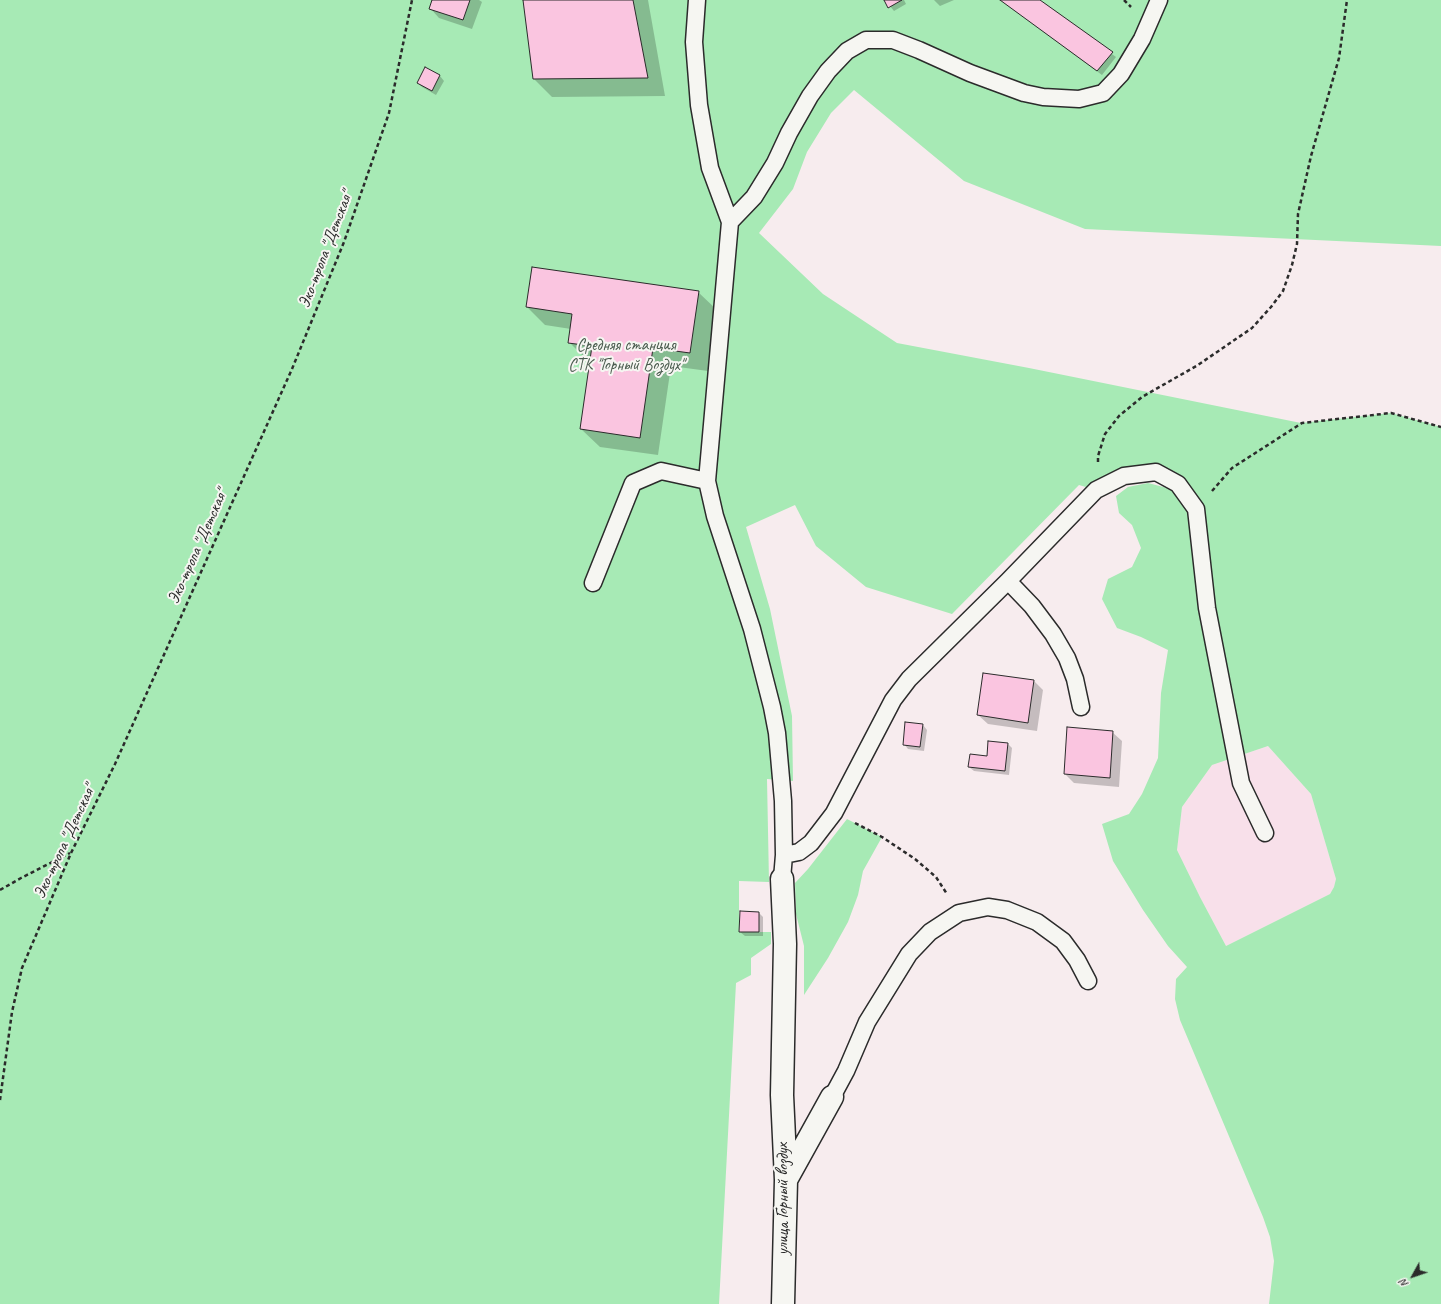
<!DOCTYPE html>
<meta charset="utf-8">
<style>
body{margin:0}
#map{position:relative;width:1441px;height:1304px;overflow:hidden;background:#f7ecee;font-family:Caveat,sans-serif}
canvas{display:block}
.north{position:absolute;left:1393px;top:1256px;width:40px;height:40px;-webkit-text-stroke:3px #f6f6f2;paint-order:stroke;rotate:230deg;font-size:11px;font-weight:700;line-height:16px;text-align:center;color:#2b2b2b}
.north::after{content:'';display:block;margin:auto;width:14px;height:18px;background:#2b2b2b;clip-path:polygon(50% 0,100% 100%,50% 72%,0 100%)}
</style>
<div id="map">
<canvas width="1441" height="1304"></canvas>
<div class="north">N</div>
</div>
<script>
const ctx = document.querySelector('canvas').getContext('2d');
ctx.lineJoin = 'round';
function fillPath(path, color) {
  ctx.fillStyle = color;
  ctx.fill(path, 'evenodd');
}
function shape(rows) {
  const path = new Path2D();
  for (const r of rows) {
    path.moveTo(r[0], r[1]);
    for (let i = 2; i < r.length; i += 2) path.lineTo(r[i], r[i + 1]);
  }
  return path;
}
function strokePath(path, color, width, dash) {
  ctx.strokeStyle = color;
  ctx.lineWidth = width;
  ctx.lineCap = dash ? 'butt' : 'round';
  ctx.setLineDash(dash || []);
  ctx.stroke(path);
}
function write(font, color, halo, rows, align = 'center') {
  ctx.font = font + ' Caveat,sans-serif';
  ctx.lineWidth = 4;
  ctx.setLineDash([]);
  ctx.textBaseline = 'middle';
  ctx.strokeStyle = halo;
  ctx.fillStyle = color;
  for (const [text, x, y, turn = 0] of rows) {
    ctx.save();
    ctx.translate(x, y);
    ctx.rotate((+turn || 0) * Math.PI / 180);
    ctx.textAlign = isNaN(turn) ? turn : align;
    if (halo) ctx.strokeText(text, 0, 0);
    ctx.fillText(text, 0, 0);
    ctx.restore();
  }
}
fillPath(shape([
 [1268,746,1311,794,1336,879,1334,887,1330,894,1226,946,1200,897,1177,850,1182,807,1212,765]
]), '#f8e0ea');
fillPath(shape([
 [0,0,1441,0,1441,246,1085,229,964,181,854,90,831,113,807,152,793,189,759,233,823,294,897,343,1029,368,1301,423,1391,413,1441,427,1441,1304,1269,1304,1274,1261,1270,1237,1263,1217,1180,1020,1175,999,1176,979,1187,967,1168,946,1143,910,1113,861,1102,824,1129,814,1142,794,1158,758,1161,693,1168,650,1141,637,1117,628,1102,599,1108,579,1132,567,1141,548,1132,525,1119,513,1116,496,1128,487,1148,483,1171,489,1195,508,1156,472,1096,490,1079,485,952,614,866,587,816,546,795,505,746,527,770,609,792,716,793,781,767,779,769,882,739,881,739,932,771,932,771,944,751,958,751,975,736,983,719,1304,0,1304],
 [1268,746,1311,794,1336,879,1334,887,1330,894,1226,946,1200,897,1177,850,1182,807,1212,765],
 [847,819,882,837,863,871,858,895,848,922,828,958,804,995,804,946,796,914,795,883,808,869]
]), '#a7eab5');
fillPath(shape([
 [433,0,479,0,482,2,472,29,439,18,430,8],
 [524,0,648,0,665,96,552,97,534,79],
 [885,0,904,0,906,4,894,11],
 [934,0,954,0,940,6],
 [1001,0,1038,0,1116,57,1102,75],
 [425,69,440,76,444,81,436,95,422,87,418,83],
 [698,292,717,310,708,371,671,366,658,455,600,447,581,429,591,361,588,361,569,342,571,329,545,325,527,307],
 [1034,681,1043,690,1037,731,988,724,978,715],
 [923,725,927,730,924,751,908,749,904,744],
 [1068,728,1112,732,1122,741,1119,787,1074,783,1065,774],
 [1008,744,1012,748,1009,775,974,771,969,767,988,757],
 [759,913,763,917,763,936,745,936,740,932]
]), '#0003');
const building = shape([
 [432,0,470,0,463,20,429,9,432,0],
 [523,0,633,0,648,78,533,79,523,0],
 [884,0,902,0,888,8,884,0],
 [1000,0,1040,0,1113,52,1097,71,1000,0],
 [425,67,440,75,432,91,417,83,425,67],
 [532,267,699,291,690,353,653,348,640,438,580,429,592,346,568,343,572,314,526,307,532,267],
 [983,673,1034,680,1028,723,977,715,983,673],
 [905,722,923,724,920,747,903,745,905,722],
 [1067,727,1113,731,1110,778,1064,774,1067,727],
 [988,741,1008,743,1005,771,968,767,970,754,987,756,988,741],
 [740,911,759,912,759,932,739,932,740,911]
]);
fillPath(building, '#fac5e0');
strokePath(building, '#2b2b2b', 1);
const lane = shape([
 [697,0,694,42,699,105,710,168,730,222,707,481,715,516,752,629,772,707,777,733,783,801,784,855,782,879],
 [730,222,754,197,775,163,789,133,810,96,828,71,847,51,866,40,893,40,919,50,970,73,1024,93,1043,97,1079,99,1103,93,1121,74,1142,39,1159,0],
 [1008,581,1032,606,1053,634,1067,658,1075,679,1081,707],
 [593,583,633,483,661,471,707,481],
 [784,855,799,852,811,843,834,813,893,700,909,679,1008,581,1096,490,1124,476,1156,472,1178,484,1196,509,1207,608,1241,783,1265,833],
 [832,1097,846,1071,867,1022,909,954,930,932,959,913,988,907,1007,910,1037,922,1063,941,1077,960,1088,981]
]);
const street = shape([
 [782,879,785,944,782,1095,786,1180,783,1304],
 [786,1180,832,1097]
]);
strokePath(lane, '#2b2b2b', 19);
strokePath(street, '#2b2b2b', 25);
strokePath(shape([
 [1124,0,1131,7],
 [1098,462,1098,456,1105,434,1119,416,1142,397,1198,365,1252,328,1271,307,1283,291,1292,265,1297,244,1298,214,1311,156,1339,58,1347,0],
 [1212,491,1232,468,1302,423,1391,413,1441,427],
 [855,823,882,837,915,859,936,877,947,894],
 [0,890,21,878,70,853],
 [0,1100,12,1012,22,968,71,853,115,764,292,369,344,242,389,113,412,0]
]), '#2b2b2b', 2.5, [4, 3]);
strokePath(lane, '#f6f6f2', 16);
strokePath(street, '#f6f6f2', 22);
write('17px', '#2b2b2b', '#f6f6f2', [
 ["Эко-тропа \"Детская\"",326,250,-69],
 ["Эко-тропа \"Детская\"",198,547,-66],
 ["Эко-тропа \"Детская\"",65,842,-65],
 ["улица Горный воздух",784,1199,-90]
]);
write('17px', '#4a5b4e', '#f6f6f2', [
 ["Средняя станция",626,346],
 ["СТК \"Горный Воздух\"",626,366]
]);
</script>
